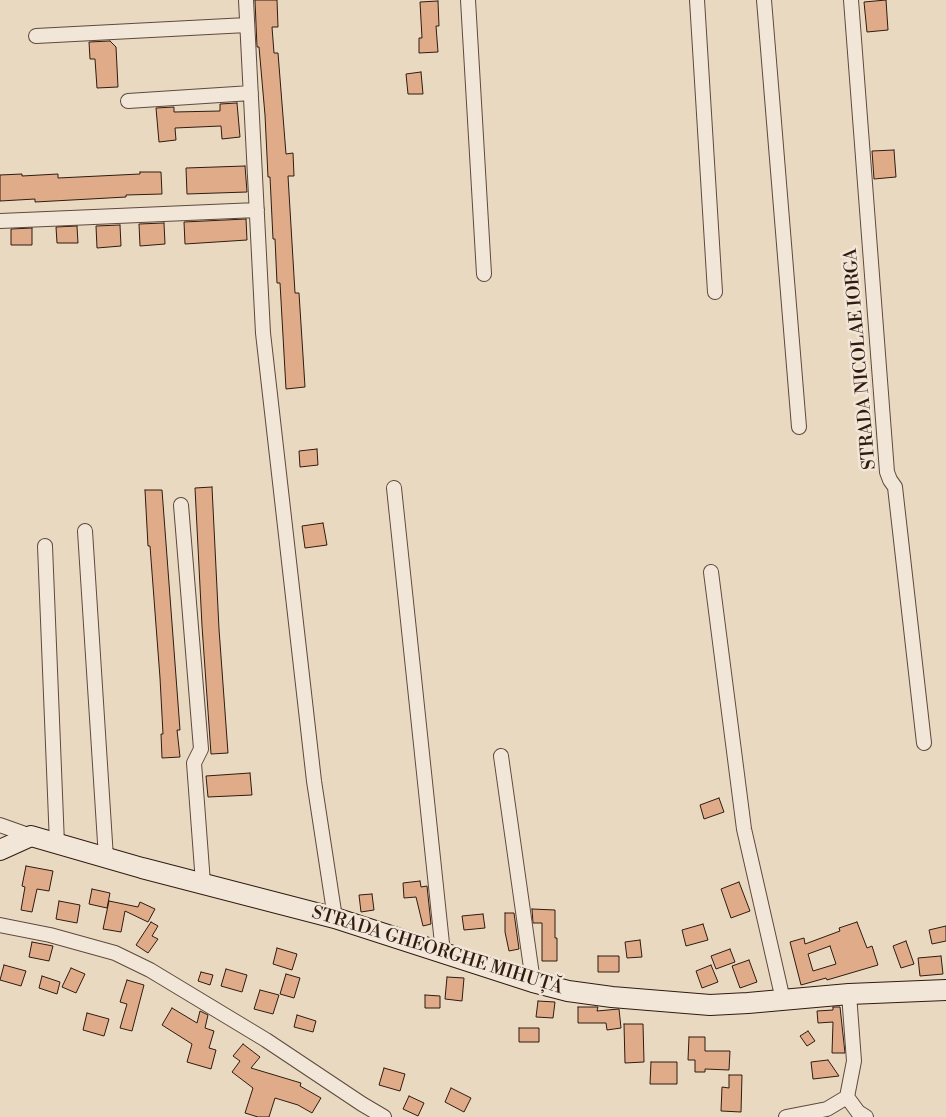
<!DOCTYPE html>
<meta charset="utf-8">
<style>
body{margin:0}
canvas{display:block;background:#e9d9c1}
</style>
<canvas width="946" height="1117"></canvas>
<script>
const ctx = document.querySelector('canvas').getContext('2d');
ctx.lineJoin = 'round';
function fillPath(path, color) {
  ctx.fillStyle = color;
  ctx.fill(path, 'evenodd');
}
function shape(rows) {
  const path = new Path2D();
  for (const r of rows) {
    path.moveTo(r[0], r[1]);
    for (let i = 2; i < r.length; i += 2) path.lineTo(r[i], r[i + 1]);
  }
  return path;
}
function strokePath(path, color, width, dash) {
  ctx.strokeStyle = color;
  ctx.lineWidth = width;
  ctx.lineCap = dash ? 'butt' : 'round';
  ctx.setLineDash(dash || []);
  ctx.stroke(path);
}
function write(font, color, halo, rows, align = 'center') {
  ctx.font = font + ' "Libre Bodoni",serif';
  ctx.lineWidth = 5;
  ctx.setLineDash([]);
  ctx.textBaseline = 'middle';
  ctx.strokeStyle = halo;
  ctx.fillStyle = color;
  for (const [text, x, y, turn = 0] of rows) {
    ctx.save();
    ctx.translate(x, y);
    ctx.rotate((+turn || 0) * Math.PI / 180);
    ctx.textAlign = isNaN(turn) ? turn : align;
    if (halo) ctx.strokeText(text, 0, 0);
    ctx.fillText(text, 0, 0);
    ctx.restore();
  }
}
const building = shape([
 [255,0,277,0,278,27,272,27,274,53,278,53,286,154,293,153,294,176,288,176,295,293,299,293,305,387,286,389,280,283,277,283,275,239,273,239,270,177,268,177,265,115,259,47,257,47,255,0],
 [886,0,888,30,867,32,864,2,886,0],
 [438,1,439,26,436,26,438,52,419,53,419,38,422,38,420,2,438,1],
 [110,41,116,47,118,87,97,88,95,59,90,59,89,42,110,41],
 [421,72,423,94,408,94,406,74,421,72],
 [237,103,240,137,222,139,221,126,175,128,176,140,159,142,156,108,174,107,174,112,220,111,220,104,237,103],
 [894,150,896,177,874,179,872,151,894,150],
 [245,166,247,192,187,194,186,168,245,166],
 [140,172,161,172,162,194,126,195,126,197,90,199,35,202,35,199,0,201,0,175,22,174,22,176,58,174,58,178,140,174,140,172],
 [246,219,247,240,185,244,184,222,246,219],
 [164,223,165,244,140,246,139,224,164,223],
 [120,225,121,246,97,248,96,226,120,225],
 [77,226,78,243,57,243,56,227,77,226],
 [32,228,32,245,11,245,11,229,32,228],
 [317,449,318,465,300,467,299,451,317,449],
 [212,487,219,629,228,753,211,754,202,626,195,488,212,487],
 [145,490,162,490,180,730,177,730,180,757,162,758,161,734,163,734,160,678,150,546,148,546,145,490],
 [323,523,327,545,305,548,302,526,323,523],
 [250,773,252,795,208,797,206,776,250,773],
 [719,798,724,812,704,819,700,805,719,798],
 [26,866,53,871,49,891,37,889,32,912,21,910,25,887,22,886,26,866],
 [420,881,421,887,427,886,431,924,423,926,416,897,404,898,403,883,420,881],
 [739,882,750,911,731,918,721,889,739,882],
 [92,889,110,893,107,908,89,904,92,889],
 [372,894,374,910,361,912,359,895,372,894],
 [59,901,80,905,77,923,56,919,59,901],
 [109,901,138,907,140,902,155,909,148,922,125,911,121,932,103,929,109,901],
 [532,909,555,910,555,938,557,938,557,961,542,961,542,923,533,923,532,909],
 [505,913,514,913,519,949,509,951,505,932,505,913],
 [483,914,485,928,464,930,462,916,483,914],
 [151,922,158,926,152,936,158,939,148,953,136,945,151,922],
 [857,922,867,948,872,946,878,965,827,980,826,978,801,985,790,942,804,938,805,944,840,931,839,928,857,922],
 [830,946,836,964,813,971,808,954,830,946],
 [703,924,708,940,686,946,682,930,703,924],
 [946,926,946,941,932,944,929,930,946,926],
 [640,940,642,957,627,958,625,942,640,940],
 [906,941,914,964,901,968,893,946,906,941],
 [32,942,53,946,49,961,29,957,32,942],
 [277,948,297,954,292,970,273,964,277,948],
 [730,949,735,962,716,969,711,956,730,949],
 [598,956,619,956,619,972,598,972,598,956],
 [941,956,943,974,920,976,918,958,941,956],
 [749,960,757,982,740,988,732,966,749,960],
 [4,965,26,971,21,986,0,980,4,965],
 [711,965,718,982,702,988,696,971,711,965],
 [71,968,85,974,76,993,62,987,71,968],
 [226,969,247,975,242,992,221,986,226,969],
 [201,972,213,975,210,985,198,981,201,972],
 [286,974,300,978,294,998,280,994,286,974],
 [42,976,60,982,57,994,39,988,42,976],
 [447,977,464,978,462,1001,445,999,447,977],
 [127,980,144,985,132,1031,120,1028,127,1004,120,1002,127,980],
 [260,990,279,995,273,1014,254,1009,260,990],
 [425,995,440,996,440,1008,425,1008,425,995],
 [538,1001,555,1002,553,1018,536,1017,538,1001],
 [578,1007,598,1007,597,1011,619,1009,621,1028,607,1030,606,1023,578,1023,578,1007],
 [833,1007,840,1007,845,1053,832,1053,833,1022,818,1023,817,1011,833,1010,833,1007],
 [172,1008,197,1023,200,1011,208,1015,205,1028,214,1031,209,1048,216,1050,211,1069,187,1062,192,1044,162,1025,172,1008],
 [87,1013,109,1019,104,1036,83,1030,87,1013],
 [297,1015,316,1021,313,1032,294,1027,297,1015],
 [624,1024,643,1024,644,1062,625,1063,624,1024],
 [519,1028,539,1028,539,1042,519,1042,519,1028],
 [808,1031,815,1041,807,1046,800,1036,808,1031],
 [689,1037,705,1037,705,1051,730,1051,729,1070,705,1069,705,1072,695,1072,695,1060,688,1060,689,1037],
 [243,1044,260,1057,251,1068,301,1083,300,1086,321,1098,312,1113,298,1105,275,1098,269,1117,258,1117,245,1113,253,1088,232,1072,240,1061,233,1056,243,1044],
 [828,1060,839,1076,813,1079,811,1062,828,1060],
 [651,1062,677,1062,677,1084,650,1084,651,1062],
 [384,1068,405,1074,400,1091,379,1085,384,1068],
 [729,1075,742,1075,741,1112,721,1111,722,1087,729,1088,729,1075],
 [451,1088,471,1098,464,1112,445,1102,451,1088],
 [409,1096,424,1103,418,1116,403,1109,409,1096]
]);
fillPath(building, '#dfab89');
strokePath(building, '#301b11', 1);
const street = shape([
 [246,0,263,333,314,781,335,918],
 [468,0,484,274],
 [697,0,715,292],
 [764,0,799,427],
 [851,0,887,472,890,480,895,487,924,743],
 [36,36,247,25],
 [128,101,251,93],
 [0,221,257,210],
 [394,488,443,953],
 [181,505,201,749,194,763,203,883],
 [85,531,106,858],
 [45,546,57,844],
 [711,572,744,829,783,1000],
 [501,756,533,982],
 [0,825,31,836],
 [0,925,50,935,115,953,150,970,266,1040,362,1104,384,1117],
 [847,1097,858,1112,866,1117],
 [786,1117,827,1109,847,1097,854,1061,849,994]
]);
const secondary = shape([
 [0,850,31,836,142,868,335,918,533,982,568,991,612,997,710,1005,748,1003,849,994,946,990]
]);
strokePath(street, '#5e4a3d', 16);
strokePath(secondary, '#301b11', 22);
strokePath(street, '#f1e6d7', 14);
strokePath(secondary, '#f1e6d7', 20);
write('18px', '#301b11', '#f1e6d7', [
 ["STRADA NICOLAE IORGA",861,359,-95],
 ["STRADA GHEORGHE MIHUȚĂ",437,951,17]
]);
</script>
